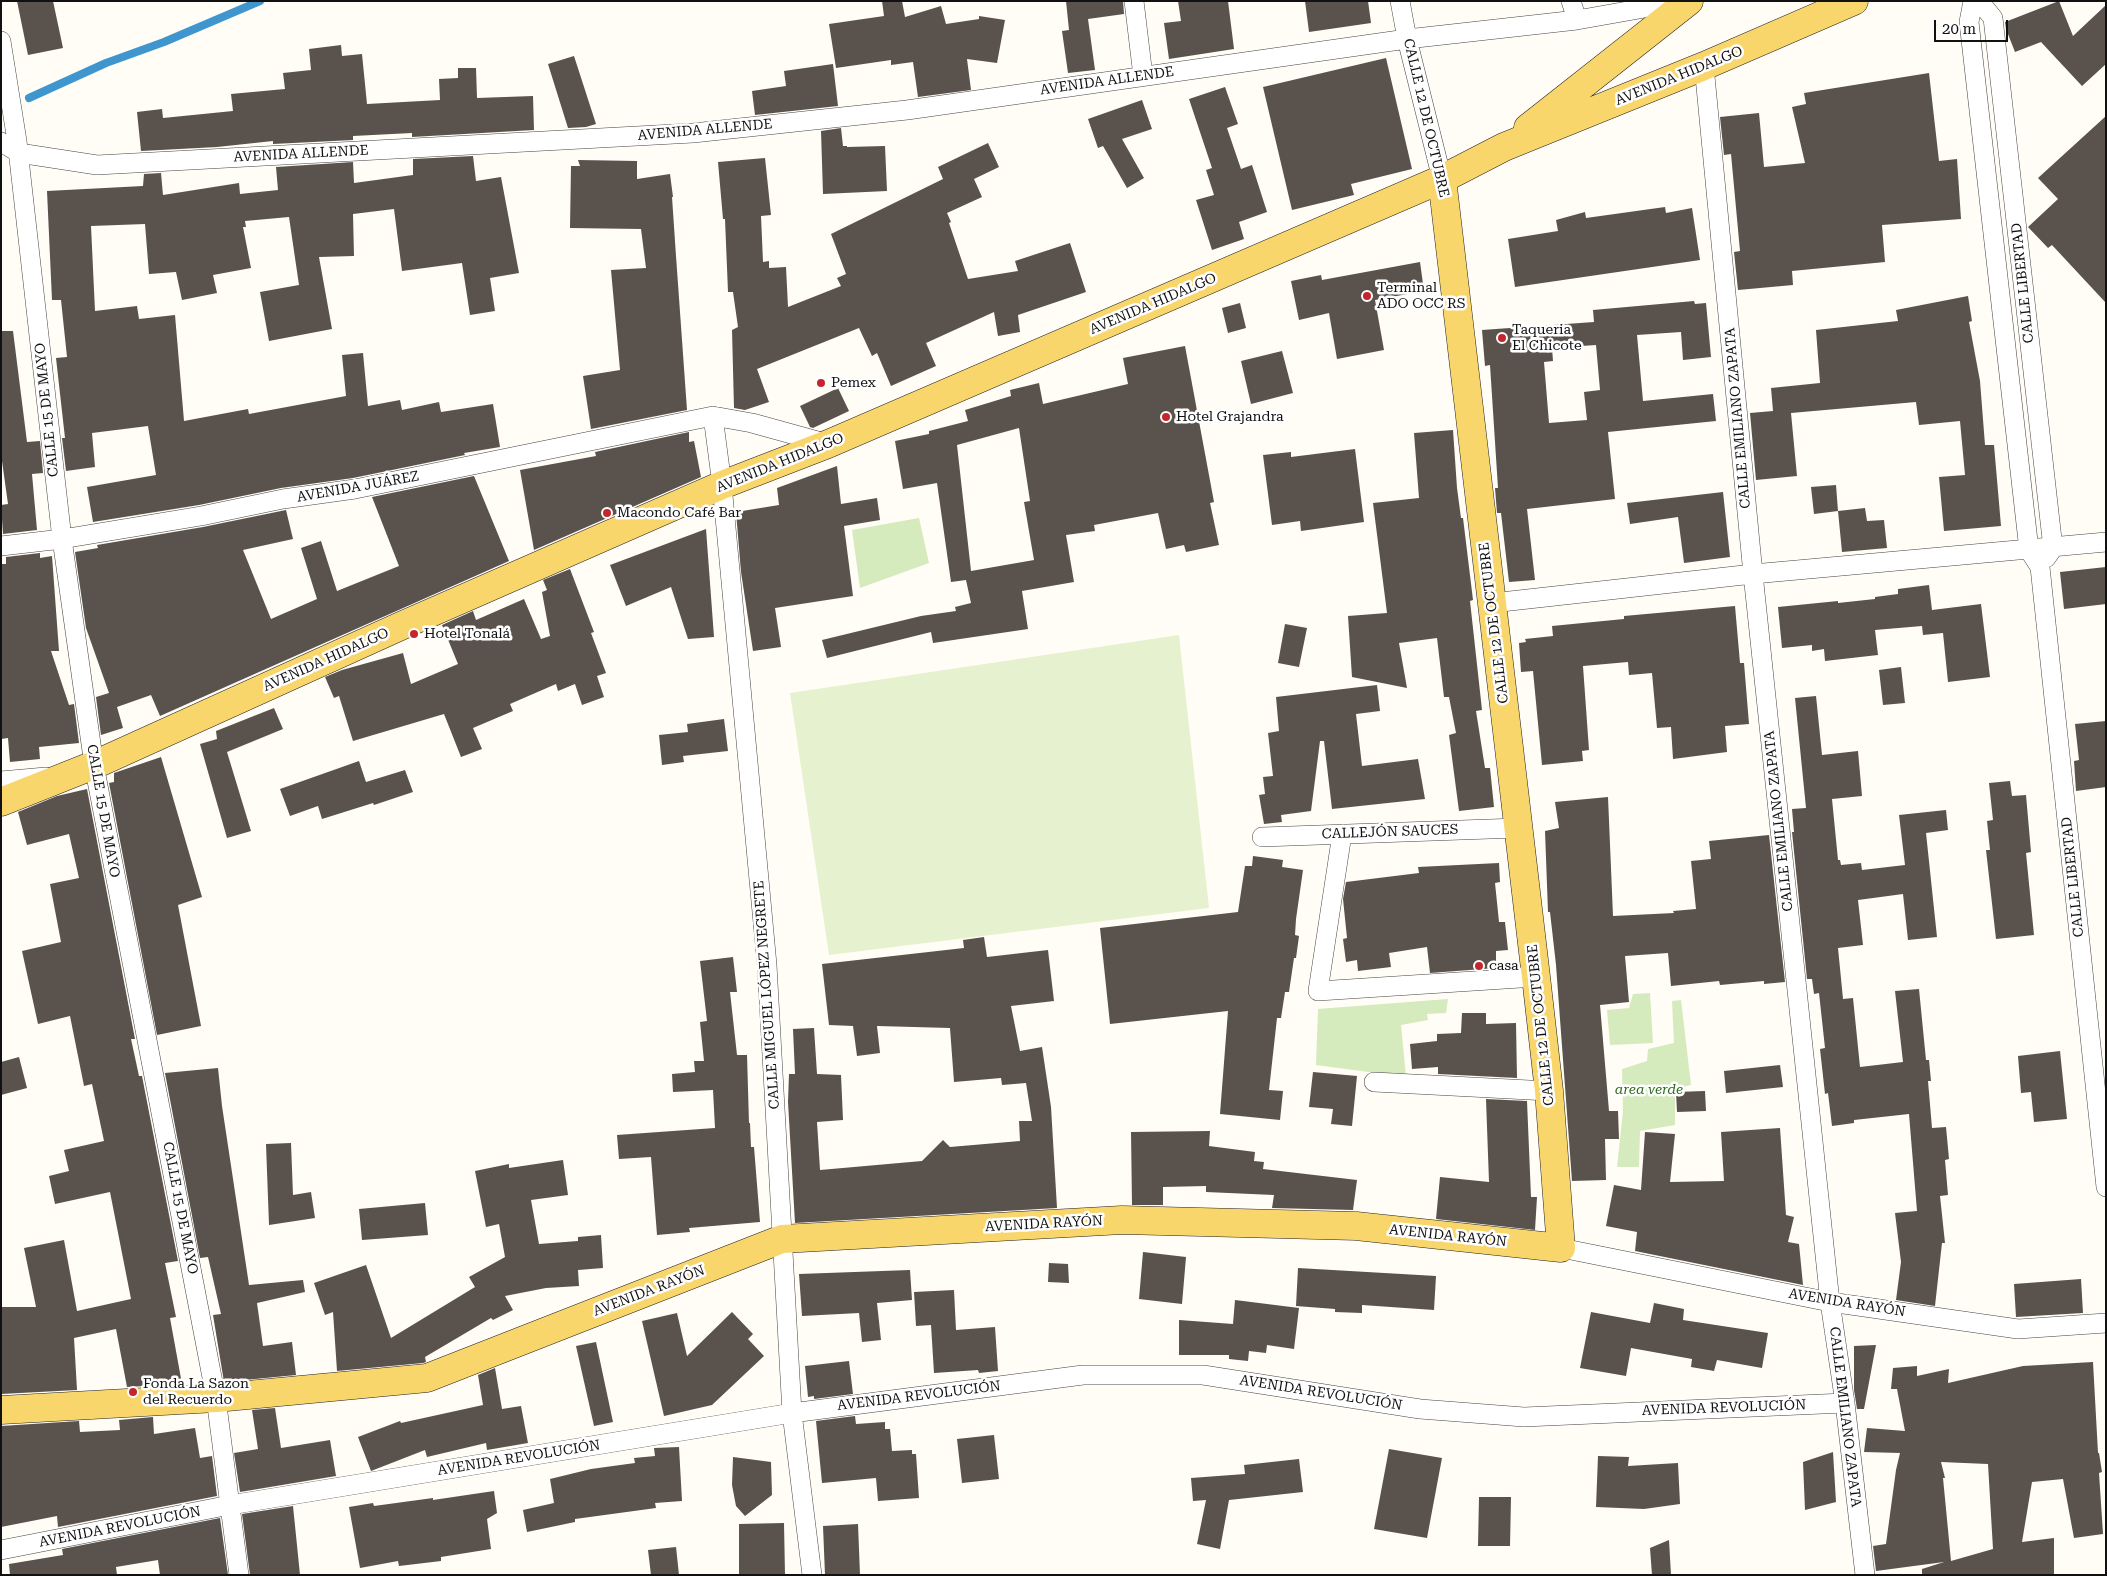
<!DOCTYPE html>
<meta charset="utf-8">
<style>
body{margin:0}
#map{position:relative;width:2107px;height:1576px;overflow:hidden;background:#fffdf5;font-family:"Roboto Serif",serif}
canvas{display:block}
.frame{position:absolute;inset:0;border:2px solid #111;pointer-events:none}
.scale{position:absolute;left:1934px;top:20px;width:74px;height:22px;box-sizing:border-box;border:2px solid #111;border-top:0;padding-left:6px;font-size:15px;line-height:18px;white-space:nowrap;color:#111;-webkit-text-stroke:4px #fff;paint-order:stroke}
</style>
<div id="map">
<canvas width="2107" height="1576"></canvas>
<div class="frame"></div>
<div class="scale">20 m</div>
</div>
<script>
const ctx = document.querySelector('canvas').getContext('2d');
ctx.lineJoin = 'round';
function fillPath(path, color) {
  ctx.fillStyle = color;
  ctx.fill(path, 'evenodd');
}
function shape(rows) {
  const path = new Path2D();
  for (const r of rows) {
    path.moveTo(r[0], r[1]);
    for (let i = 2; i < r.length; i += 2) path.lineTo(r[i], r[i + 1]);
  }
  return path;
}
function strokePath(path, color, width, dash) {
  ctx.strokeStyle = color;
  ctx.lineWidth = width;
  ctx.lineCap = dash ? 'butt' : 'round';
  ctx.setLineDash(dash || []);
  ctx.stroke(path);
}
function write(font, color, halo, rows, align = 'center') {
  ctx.font = font + ' "Roboto Serif",serif';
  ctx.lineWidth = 5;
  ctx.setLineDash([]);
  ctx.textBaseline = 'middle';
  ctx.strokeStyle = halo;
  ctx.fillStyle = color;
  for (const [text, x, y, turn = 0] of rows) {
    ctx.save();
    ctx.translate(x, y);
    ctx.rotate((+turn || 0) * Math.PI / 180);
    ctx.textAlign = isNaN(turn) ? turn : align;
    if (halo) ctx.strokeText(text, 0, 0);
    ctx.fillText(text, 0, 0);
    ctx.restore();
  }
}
fillPath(shape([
 [919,518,929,563,860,588,852,530],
 [1650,993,1653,1043,1610,1045,1607,1010,1629,1008,1633,994],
 [1448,999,1446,1013,1427,1014,1428,1020,1401,1025,1406,1077,1316,1065,1318,1009],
 [1681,1000,1691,1085,1675,1089,1675,1125,1640,1131,1639,1167,1617,1167,1623,1111,1622,1069,1647,1061,1648,1049,1674,1043,1672,1001]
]), '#d5ebbd');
fillPath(shape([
 [1179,635,1209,908,829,955,790,693]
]), '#e6f2cf');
strokePath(shape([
 [29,98,106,63,164,42,260,1]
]), '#3f96cf', 8);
fillPath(shape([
 [17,1,53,1,63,48,28,55],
 [882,1,902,1,905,17,941,6,946,24,979,19,979,16,1005,20,997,63,967,59,971,90,918,97,913,62,891,65,891,60,836,68,829,24,884,16],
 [1066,1,1123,1,1124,14,1088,19,1095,70,1068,73,1062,31,1069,30],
 [1178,1,1228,1,1234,49,1169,59,1164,23,1181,21],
 [1305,1,1368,1,1371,23,1309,32],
 [2059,1,2073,36,2106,5,2106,64,2082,86,2041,42,2015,52,2006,29,2005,22],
 [341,45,342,56,362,54,367,104,440,100,439,79,458,78,458,68,476,68,477,98,533,96,534,130,412,137,412,133,353,136,353,140,273,144,273,141,217,147,141,151,137,112,162,109,163,118,233,111,231,94,285,89,283,73,311,70,309,49],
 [574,56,596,124,586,127,568,128,548,64],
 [1386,58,1412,169,1351,184,1354,195,1292,210,1263,87],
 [833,64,838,106,755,115,752,91,786,86,784,71],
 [1929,73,1939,161,1957,159,1961,219,1882,225,1885,262,1792,271,1793,285,1738,290,1734,252,1740,251,1731,154,1724,155,1720,117,1759,113,1764,167,1805,163,1792,107,1806,104,1804,93],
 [1225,87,1238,124,1227,128,1241,169,1252,165,1267,212,1239,222,1244,239,1212,250,1196,200,1214,195,1206,170,1212,168,1189,99],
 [1142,100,1152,129,1122,139,1144,178,1127,188,1103,146,1098,148,1088,119],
 [2106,116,2106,303,2052,245,2048,248,2028,227,2058,199,2038,178],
 [841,128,843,146,847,146,847,147,885,146,887,191,823,194,821,131],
 [988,143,999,167,974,179,982,197,947,213,951,222,949,223,968,279,1018,271,1015,261,1070,243,1086,292,1018,315,1020,332,998,336,994,312,926,343,936,366,891,386,877,353,872,356,859,328,757,369,769,402,745,410,734,408,732,330,738,327,733,292,728,292,725,219,723,219,718,162,765,158,771,215,761,216,763,262,769,261,769,268,786,267,788,307,841,286,837,278,846,274,831,234,943,179,938,167],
 [473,156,476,181,501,177,519,273,490,278,495,311,470,315,462,263,402,271,394,209,353,214,354,256,319,257,332,329,269,341,260,292,299,285,289,217,245,221,246,227,243,227,251,268,213,275,217,293,182,300,176,272,149,274,145,224,91,226,95,311,137,306,139,319,175,315,184,421,248,409,249,414,346,396,342,355,363,353,368,406,400,400,402,410,439,402,441,412,493,404,500,447,464,453,465,455,353,478,281,488,199,505,93,522,87,487,156,475,148,426,92,433,95,467,66,471,62,438,65,438,56,358,67,357,61,300,52,300,47,191,143,186,144,174,161,173,163,195,239,183,240,194,278,190,276,167,353,162,354,183,413,175,413,159],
 [578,160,637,161,637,179,670,174,673,197,672,197,676,256,687,410,591,429,583,376,620,370,611,270,646,268,641,229,570,228,571,166,580,166],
 [1665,207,1666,213,1692,208,1700,260,1515,287,1508,239,1558,231,1556,220,1585,212,1586,218],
 [1420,262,1424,291,1375,300,1384,350,1337,359,1329,313,1299,320,1291,281,1321,275,1322,280],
 [1968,296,1972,321,1969,322,1980,381,1985,445,1994,445,2001,526,1944,531,1939,477,1965,475,1960,421,1919,425,1916,402,1791,413,1797,476,1756,480,1750,413,1773,411,1771,388,1820,383,1816,330,1898,321,1896,310],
 [1694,301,1695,304,1706,303,1711,357,1683,360,1681,332,1637,335,1643,401,1713,394,1716,421,1608,432,1615,499,1527,509,1535,580,1509,582,1501,513,1497,513,1495,488,1498,488,1490,365,1485,366,1482,330,1594,322,1593,310],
 [1596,345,1600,390,1584,392,1587,420,1549,423,1544,362,1553,361,1552,348],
 [1240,303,1246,328,1228,333,1222,308],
 [1,331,13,331,27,442,40,441,43,473,32,474,37,530,3,534,1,505,8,504,1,454],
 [1185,346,1214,502,1210,503,1219,545,1186,552,1184,545,1166,549,1158,513,1094,525,1095,531,1066,535,1074,582,1022,591,1028,629,933,643,931,632,827,658,822,640,921,616,956,611,955,607,971,603,966,580,951,582,937,483,903,489,895,441,929,434,929,431,968,421,965,410,1011,396,1010,390,1039,383,1043,404,1128,384,1123,358],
 [1019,428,1030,501,1024,502,1034,560,971,571,957,445],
 [1282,351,1293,393,1251,404,1241,361],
 [838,388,849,411,813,428,810,427,800,406],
 [1453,430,1457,488,1461,518,1463,518,1473,600,1470,601,1482,710,1476,711,1485,768,1490,768,1494,807,1459,811,1449,735,1456,733,1449,697,1444,697,1437,638,1399,643,1407,688,1352,677,1348,616,1387,613,1373,503,1419,498,1414,433],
 [689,432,689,442,694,441,701,477,534,550,520,470,596,456,595,452],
 [1355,449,1364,522,1301,531,1300,521,1272,525,1263,455,1291,452,1291,457],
 [837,466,841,504,877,498,880,520,844,526,853,596,775,608,781,647,753,651,741,572,736,512,779,505,777,488],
 [474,476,509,561,160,716,151,695,117,707,123,728,101,735,96,697,109,693,86,628,75,552,98,548,97,545,203,527,286,510,293,539,243,550,271,619,317,599,301,548,321,541,337,591,399,566,372,497],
 [1836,485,1838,511,1814,514,1811,487],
 [1723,492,1730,557,1684,563,1678,517,1630,524,1627,503],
 [1865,508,1867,521,1884,520,1887,548,1842,552,1838,511],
 [706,529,714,637,688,639,671,587,626,606,610,565],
 [40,553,40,558,52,556,59,651,51,651,69,705,74,704,79,743,39,747,40,759,10,762,8,738,1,739,1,564,6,564,6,557],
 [2106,567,2106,604,2064,609,2060,572],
 [570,569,594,632,591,633,606,673,597,676,604,697,582,705,575,684,558,691,556,684,510,704,513,711,473,728,482,749,461,757,444,714,353,741,339,696,334,698,325,677,342,670,403,653,411,684,458,664,442,625,473,611,476,620,524,599,541,639,550,636,542,592,547,590,543,580],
 [1929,585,1932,610,1981,604,1990,677,1948,682,1943,633,1923,635,1922,626,1875,630,1878,655,1825,661,1824,649,1812,651,1812,645,1782,648,1778,607,1838,601,1838,603,1875,599,1875,597,1898,594,1898,589],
 [1735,606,1740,663,1744,663,1749,724,1725,726,1727,752,1673,759,1671,727,1657,728,1652,673,1629,675,1628,662,1583,666,1589,750,1582,751,1583,761,1542,765,1533,671,1521,672,1519,643,1526,642,1525,639,1553,636,1552,626,1624,619,1624,616],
 [1285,624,1307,628,1299,667,1278,663],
 [1901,667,1905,703,1883,705,1879,670],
 [1377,685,1380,711,1356,714,1362,766,1418,759,1425,799,1332,809,1324,741,1320,741,1311,811,1281,815,1282,822,1264,824,1259,795,1265,794,1263,777,1273,776,1268,733,1279,731,1276,697],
 [1816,696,1822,755,1858,751,1862,796,1832,799,1838,860,1840,860,1841,865,1861,863,1862,870,1905,865,1899,815,1946,810,1948,830,1926,833,1937,937,1908,940,1903,894,1858,900,1863,945,1838,948,1843,999,1853,998,1860,1067,1903,1062,1895,991,1919,989,1926,1060,1929,1060,1931,1081,1928,1081,1932,1128,1946,1127,1949,1159,1945,1160,1948,1195,1940,1196,1945,1243,1942,1243,1935,1306,1896,1300,1901,1262,1895,1213,1917,1211,1909,1114,1854,1120,1854,1123,1832,1126,1828,1093,1825,1094,1820,1049,1825,1048,1819,993,1814,994,1812,979,1807,979,1792,832,1794,832,1792,809,1806,808,1795,698],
 [274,708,283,729,227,752,251,831,227,838,200,744,217,739,216,731],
 [724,719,728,751,683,756,684,762,662,765,659,735,688,732,687,724],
 [2106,721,2106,787,2076,791,2074,761,2079,760,2075,724],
 [161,757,202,897,178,905,201,1026,157,1035,109,783,114,782,114,773],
 [359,761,366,782,405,770,413,792,374,805,373,803,322,819,318,806,290,816,280,789],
 [2010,781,2012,796,2026,795,2031,852,2026,853,2034,935,1996,939,1986,850,1990,850,1987,821,1993,820,1989,783],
 [87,789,135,1039,131,1039,139,1076,142,1076,178,1261,165,1263,176,1317,170,1318,182,1384,127,1387,116,1329,74,1338,77,1390,1,1394,1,1307,36,1307,24,1248,64,1240,77,1311,131,1299,110,1192,55,1204,49,1176,69,1171,64,1150,104,1141,92,1084,84,1086,70,1016,38,1024,22,951,61,942,50,884,79,878,69,834,27,845,18,812,57,796],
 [1608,797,1613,916,1674,913,1673,911,1696,909,1691,861,1711,859,1709,841,1769,835,1785,982,1764,984,1764,981,1720,985,1719,981,1671,986,1668,953,1625,956,1629,1002,1600,1005,1609,1111,1618,1111,1619,1139,1605,1139,1606,1180,1572,1181,1556,965,1550,912,1548,912,1545,831,1559,828,1555,802],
 [1253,856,1283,860,1282,867,1303,870,1296,919,1295,935,1299,936,1296,958,1294,958,1289,992,1285,992,1281,1018,1277,1018,1269,1090,1283,1091,1280,1120,1220,1114,1228,1011,1110,1024,1100,928,1238,912,1245,866,1252,866],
 [1499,863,1500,882,1495,883,1499,922,1505,922,1508,950,1496,951,1496,968,1430,973,1427,947,1389,953,1391,967,1358,971,1357,960,1346,962,1343,939,1347,938,1343,899,1346,882,1419,873,1418,867],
 [984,937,987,957,1048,950,1054,1001,1011,1006,1020,1051,1042,1047,1051,1107,1057,1208,795,1223,788,1102,789,1074,795,1074,793,1029,814,1028,817,1074,841,1075,843,1120,817,1122,820,1170,922,1161,943,1140,950,1147,1020,1141,1019,1121,1032,1121,1026,1083,1002,1085,1001,1078,954,1082,950,1028,877,1026,880,1053,857,1056,853,1026,829,1025,822,964,964,948,963,940],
 [733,957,737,992,730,992,737,1055,747,1055,749,1123,750,1123,751,1147,754,1147,760,1222,689,1228,690,1232,657,1235,651,1157,619,1159,617,1135,715,1128,713,1090,673,1092,672,1074,695,1072,694,1061,704,1061,700,1022,707,1021,700,961],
 [1462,1013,1486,1013,1486,1024,1516,1023,1517,1078,1438,1074,1438,1067,1412,1069,1410,1044,1437,1041,1437,1034,1461,1033],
 [2060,1051,2067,1119,2034,1122,2031,1092,2021,1093,2018,1056],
 [19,1057,27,1088,1,1095,1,1062],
 [1780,1065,1783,1087,1726,1093,1724,1071],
 [218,1068,222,1106,249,1285,303,1280,305,1292,257,1303,263,1346,292,1342,296,1375,224,1382,213,1315,221,1314,208,1257,200,1258,165,1073],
 [1313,1072,1357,1076,1352,1126,1331,1124,1333,1109,1309,1107],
 [1705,1091,1706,1111,1677,1112,1676,1092],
 [1486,1099,1527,1101,1531,1197,1537,1197,1535,1230,1436,1219,1440,1177,1489,1182],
 [1780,1128,1786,1215,1794,1217,1788,1242,1799,1244,1803,1285,1635,1251,1637,1232,1606,1226,1614,1185,1641,1190,1645,1132,1675,1134,1670,1182,1724,1181,1721,1132],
 [1210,1131,1209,1146,1255,1152,1254,1161,1264,1162,1263,1169,1357,1180,1353,1210,1272,1208,1274,1195,1206,1192,1206,1186,1163,1187,1163,1205,1132,1205,1131,1132],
 [291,1143,293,1195,311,1192,315,1218,269,1225,266,1144],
 [563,1160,568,1195,531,1200,539,1244,578,1241,578,1237,601,1235,603,1268,578,1270,579,1286,546,1288,505,1296,513,1310,493,1320,491,1318,425,1357,426,1362,423,1363,337,1371,333,1312,325,1315,314,1283,366,1265,391,1338,475,1287,469,1277,505,1257,499,1224,486,1227,475,1171,509,1164,509,1168],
 [425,1203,428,1235,362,1240,359,1209],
 [1143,1252,1186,1257,1182,1304,1139,1299],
 [1049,1263,1068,1264,1069,1283,1048,1282],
 [1298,1268,1436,1276,1434,1310,1362,1305,1362,1313,1335,1312,1335,1309,1296,1306],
 [910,1270,912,1300,877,1303,881,1340,862,1342,859,1313,802,1316,799,1274],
 [2081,1279,2083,1313,2016,1317,2014,1284],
 [954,1290,956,1330,995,1327,998,1371,979,1373,978,1370,934,1373,931,1325,916,1326,914,1292],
 [1235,1300,1299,1308,1294,1349,1267,1345,1266,1353,1249,1351,1248,1361,1229,1359,1229,1355,1179,1355,1179,1320,1233,1324],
 [1654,1303,1684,1309,1683,1320,1768,1333,1762,1368,1717,1360,1714,1371,1691,1367,1692,1359,1631,1348,1626,1376,1580,1368,1591,1312,1650,1323],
 [732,1312,753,1334,748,1339,764,1356,712,1405,664,1416,642,1321,677,1313,687,1356],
 [596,1342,613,1422,594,1426,576,1346],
 [1876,1345,1864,1409,1857,1409,1854,1390,1854,1346],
 [849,1361,853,1394,814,1399,814,1396,808,1397,805,1366],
 [2093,1362,2098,1453,2099,1453,2102,1472,2099,1473,2103,1534,2074,1538,2063,1479,2032,1482,2022,1542,2054,1538,2054,1575,1922,1575,1922,1569,1944,1562,1876,1571,1873,1546,1886,1544,1896,1470,1900,1453,1864,1452,1867,1428,1905,1431,1897,1389,1891,1389,1893,1368,1917,1366,1917,1376,1949,1369,1948,1383,2023,1366],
 [1941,1462,1988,1464,1993,1549,1951,1561,1943,1478,1945,1478],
 [495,1368,502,1409,521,1406,528,1443,487,1450,486,1443,427,1457,425,1450,371,1471,358,1437,400,1421,401,1423,483,1405,478,1375],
 [275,1408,281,1448,330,1440,336,1476,240,1492,234,1453,258,1449,252,1410],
 [855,1416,856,1424,885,1422,885,1429,890,1429,892,1451,912,1450,912,1454,916,1454,919,1498,878,1501,876,1478,822,1483,816,1421],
 [153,1417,154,1434,195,1428,200,1458,212,1456,217,1496,58,1527,57,1516,1,1527,1,1426,79,1421,80,1432,120,1430,119,1420],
 [994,1435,999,1479,962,1483,957,1439],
 [679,1447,682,1501,655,1503,656,1508,575,1519,575,1522,527,1532,523,1510,554,1503,550,1479,591,1469,635,1463,634,1458,655,1456,654,1448],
 [1389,1449,1442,1458,1427,1538,1374,1529],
 [1833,1452,1836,1502,1805,1510,1803,1462],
 [1598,1456,1629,1457,1628,1466,1678,1463,1680,1504,1644,1509,1596,1507],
 [733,1457,771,1462,772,1495,745,1516,736,1506,732,1485],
 [1299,1459,1303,1492,1229,1500,1220,1549,1197,1544,1206,1500,1193,1501,1191,1478,1245,1474,1244,1465],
 [494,1491,497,1513,487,1519,491,1549,441,1557,441,1561,399,1566,398,1561,360,1568,349,1507,373,1503,374,1506,433,1498,433,1500],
 [1479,1497,1511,1497,1510,1546,1478,1546],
 [293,1506,300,1575,250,1575,242,1514],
 [220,1518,228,1575,160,1575,158,1560,116,1567,117,1575,10,1575,9,1564,63,1555,62,1549],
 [784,1523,785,1575,739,1575,739,1524],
 [858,1524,860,1575,825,1575,823,1526],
 [1669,1540,1671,1575,1652,1575,1650,1548],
 [676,1547,679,1575,651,1575,648,1550]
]), '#5a524d');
const street = shape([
 [1134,1,1143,76],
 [1400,1,1407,39,1442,179],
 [1571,1,1577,20],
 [1973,1,1969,22,2029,550,2040,567,2106,1187],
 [1979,1,1993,18,2053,548,2046,558],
 [1,41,17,141,62,539,94,765,216,1398,239,1575],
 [1704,66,1753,574,1830,1302,1845,1403,1865,1575],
 [1,142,19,153,97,165,693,133,907,110,1407,39,1577,20,1639,9,1671,1],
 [713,416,722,485,767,965,792,1413,812,1575],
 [1,546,62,539,201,516,283,499,355,489,713,416,752,423,828,444],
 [1492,603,1753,574,2106,542],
 [1,781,46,777],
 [1342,834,1318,991,1536,977],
 [1262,837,1518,828],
 [1374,1082,1549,1091],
 [1561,1248,1830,1302,2018,1329,2106,1323],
 [1,1550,230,1505,792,1413,1083,1375,1203,1375,1420,1409,1524,1417,1845,1403]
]);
const primary = shape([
 [1528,128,1689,1],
 [1,802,94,765,403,625,722,485,828,444,1442,179,1504,147,1704,66,1854,1],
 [1,1410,216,1398,427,1378,782,1239,1122,1220,1356,1226,1561,1248,1549,1091,1536,977,1442,179]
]);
strokePath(street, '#444', 20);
strokePath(primary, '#222', 29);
strokePath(street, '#fff', 19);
strokePath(primary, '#f9d66b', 28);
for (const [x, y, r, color] of [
 [1367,296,5,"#c4262e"],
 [1502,338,5,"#c4262e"],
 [821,383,5,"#c4262e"],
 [1166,417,5,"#c4262e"],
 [607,513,5,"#c4262e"],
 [414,634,5,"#c4262e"],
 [1479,966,5,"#c4262e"],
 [133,1392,5,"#c4262e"]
]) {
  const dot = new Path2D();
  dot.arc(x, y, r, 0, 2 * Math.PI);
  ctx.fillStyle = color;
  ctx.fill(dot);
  strokePath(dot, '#fff', 2);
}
write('14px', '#111', '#fff', [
 ["AVENIDA HIDALGO",1679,76,-22],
 ["AVENIDA ALLENDE",1107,81,-8],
 ["CALLE 12 DE OCTUBRE",1426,118,77],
 ["AVENIDA ALLENDE",705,130,-5],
 ["AVENIDA ALLENDE",301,154,-3],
 ["CALLE LIBERTAD",2023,283,-96],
 ["AVENIDA HIDALGO",1153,304,-23],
 ["CALLE 15 DE MAYO",47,410,-96],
 ["CALLE EMILIANO ZAPATA",1738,418,-95],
 ["AVENIDA HIDALGO",780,463,-22],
 ["AVENIDA JUÁREZ",358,487,-10],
 ["CALLE 12 DE OCTUBRE",1494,623,-97],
 ["AVENIDA HIDALGO",326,660,-24],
 ["CALLE 15 DE MAYO",103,811,80],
 ["CALLE EMILIANO ZAPATA",1779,821,-96],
 ["CALLEJÓN SAUCES",1390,832,-2],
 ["CALLE LIBERTAD",2073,877,-96],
 ["CALLE MIGUEL LÓPEZ NEGRETE",767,995,-94],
 ["CALLE 12 DE OCTUBRE",1541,1025,-96],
 ["CALLE 15 DE MAYO",180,1208,79],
 ["AVENIDA RAYÓN",1044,1224,-3],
 ["AVENIDA RAYÓN",1448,1236,6],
 ["AVENIDA RAYÓN",649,1291,-21],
 ["AVENIDA RAYÓN",1847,1303,9],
 ["AVENIDA REVOLUCIÓN",1321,1393,9],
 ["AVENIDA REVOLUCIÓN",919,1396,-7],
 ["AVENIDA REVOLUCIÓN",1724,1408,-2],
 ["CALLE EMILIANO ZAPATA",1845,1417,83],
 ["AVENIDA REVOLUCIÓN",519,1458,-9],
 ["AVENIDA REVOLUCIÓN",120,1527,-11]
]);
write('14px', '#111', '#fff', [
 ["Terminal",1377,288],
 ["ADO OCC RS",1377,304],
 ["Taqueria",1512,330],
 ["El Chicote",1512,346],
 ["Pemex",831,383],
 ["Hotel Grajandra",1176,417],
 ["Macondo Café Bar",617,513],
 ["Hotel Tonalá",424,634],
 ["casa",1489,966],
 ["Fonda La Sazon",143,1384],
 ["del Recuerdo",143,1400]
], 'left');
write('italic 14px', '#2f6b1f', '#fff', [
 ["area verde",1649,1090]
]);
</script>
